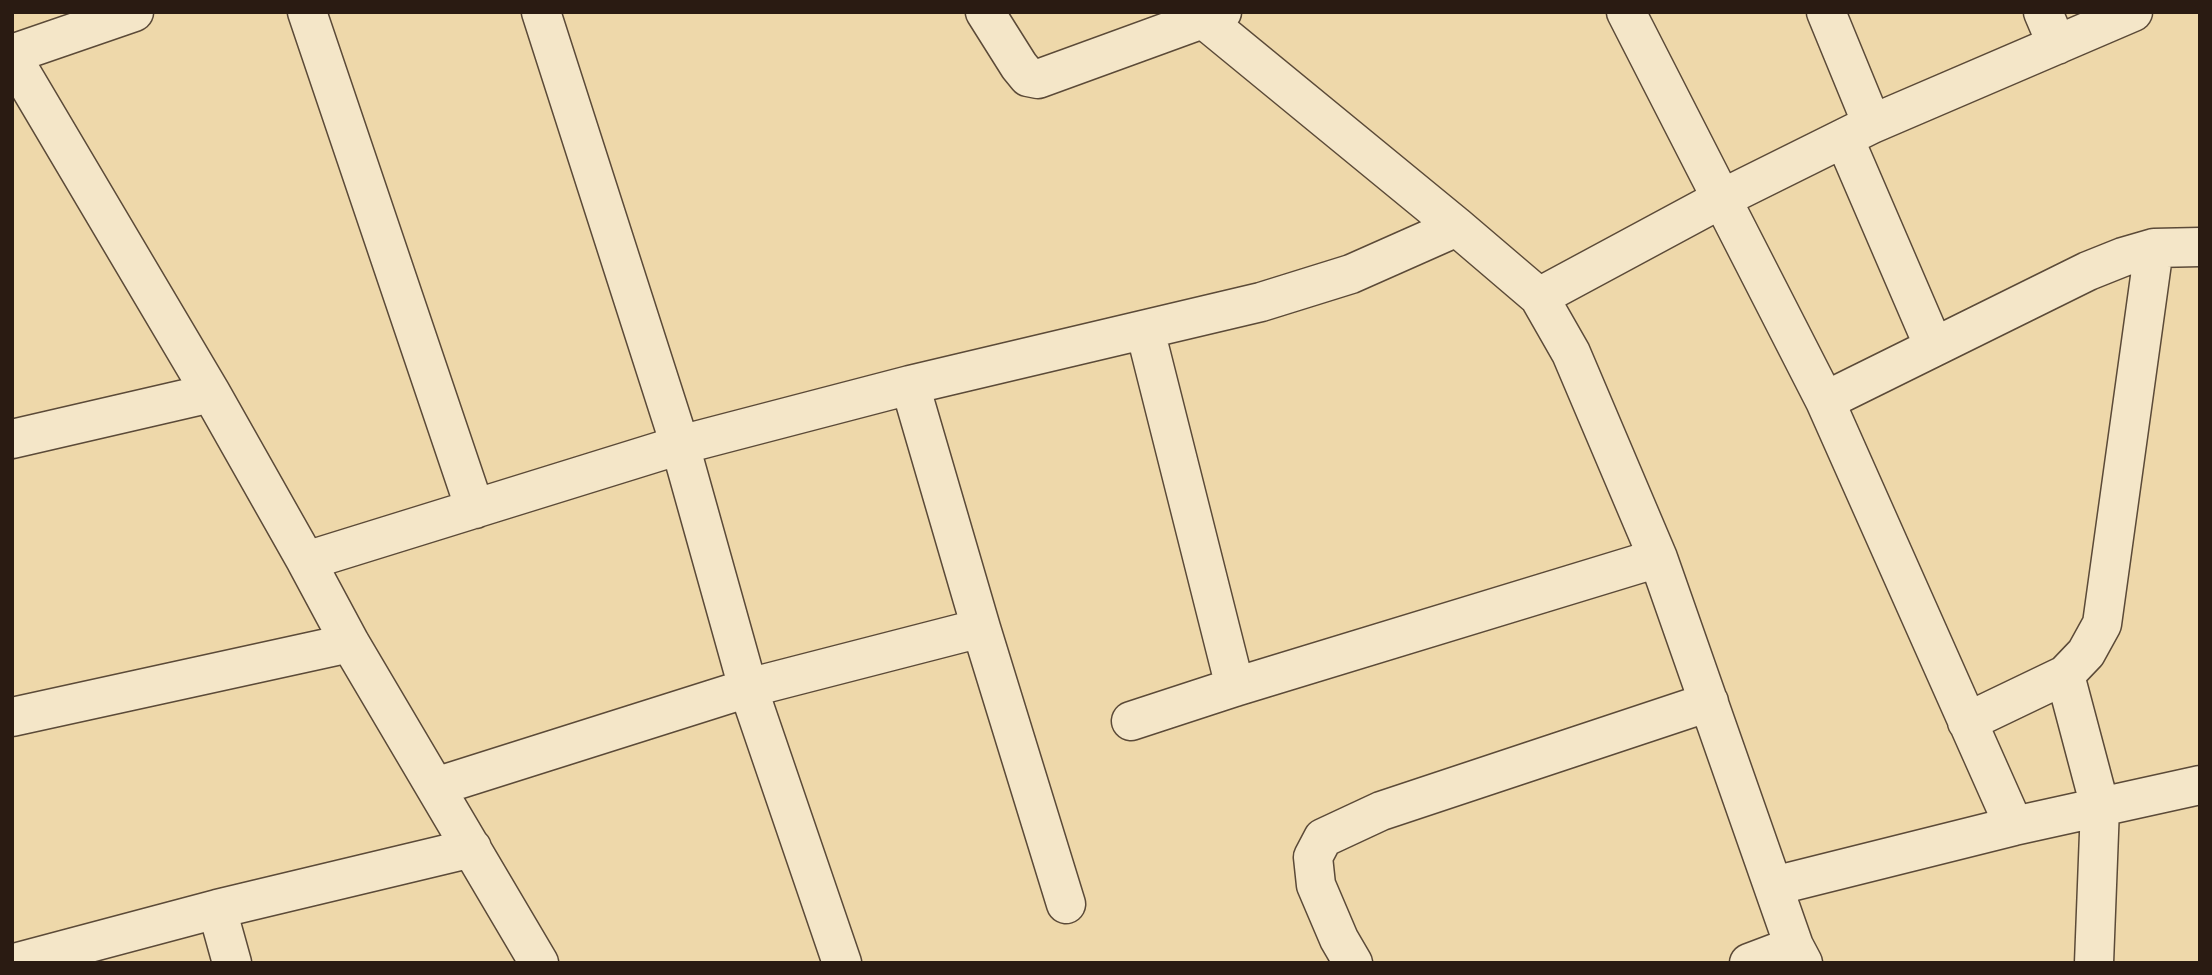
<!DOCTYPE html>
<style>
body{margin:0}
#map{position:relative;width:2212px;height:975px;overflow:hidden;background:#eed8aa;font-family:Cardo,serif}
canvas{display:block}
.frame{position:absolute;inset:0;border:14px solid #2a1b12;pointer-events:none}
</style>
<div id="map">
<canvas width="2212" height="975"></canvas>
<div class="frame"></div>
</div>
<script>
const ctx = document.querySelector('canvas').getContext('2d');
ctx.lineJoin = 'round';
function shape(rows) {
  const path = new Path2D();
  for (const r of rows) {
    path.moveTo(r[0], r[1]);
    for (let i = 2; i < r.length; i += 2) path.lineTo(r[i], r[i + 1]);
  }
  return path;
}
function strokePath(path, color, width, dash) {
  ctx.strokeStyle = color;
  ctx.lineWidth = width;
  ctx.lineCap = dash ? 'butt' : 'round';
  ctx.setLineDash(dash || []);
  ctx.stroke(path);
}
const minor = shape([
 [307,12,475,509],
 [541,12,680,445,748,688,842,963],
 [985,12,1019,66,1028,77,1038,79,1222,12],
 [1195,12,1457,227,1539,297,1571,353,1658,558,1794,946,1803,963],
 [1626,12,1825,401,2014,826],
 [1826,12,1872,124],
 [2043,12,2057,45],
 [12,54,134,12],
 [12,57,211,393,306,561,350,643,539,963],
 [1844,138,1934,347],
 [1539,297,1721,199,1872,124,2133,12],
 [1145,330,1235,687],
 [910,385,981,628,1066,904],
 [1825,401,2088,271,2123,257,2154,248,2200,247],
 [12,439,211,393],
 [306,561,680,445,910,385,1261,302,1351,274,1457,227],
 [2065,675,2100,807,2094,963],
 [12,717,350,643],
 [1131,721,1235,687,1658,558],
 [1967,722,2065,675,2086,653,2102,624,2154,248],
 [435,787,748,688,981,628],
 [1774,886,2014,826,2200,785],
 [217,909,232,963],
 [14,963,217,909,472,848],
 [1353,963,1339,939,1316,885,1313,857,1323,838,1381,811,1709,702],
 [1749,963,1794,946]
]);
strokePath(minor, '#5b4a38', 41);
strokePath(minor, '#f4e6c8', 38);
</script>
